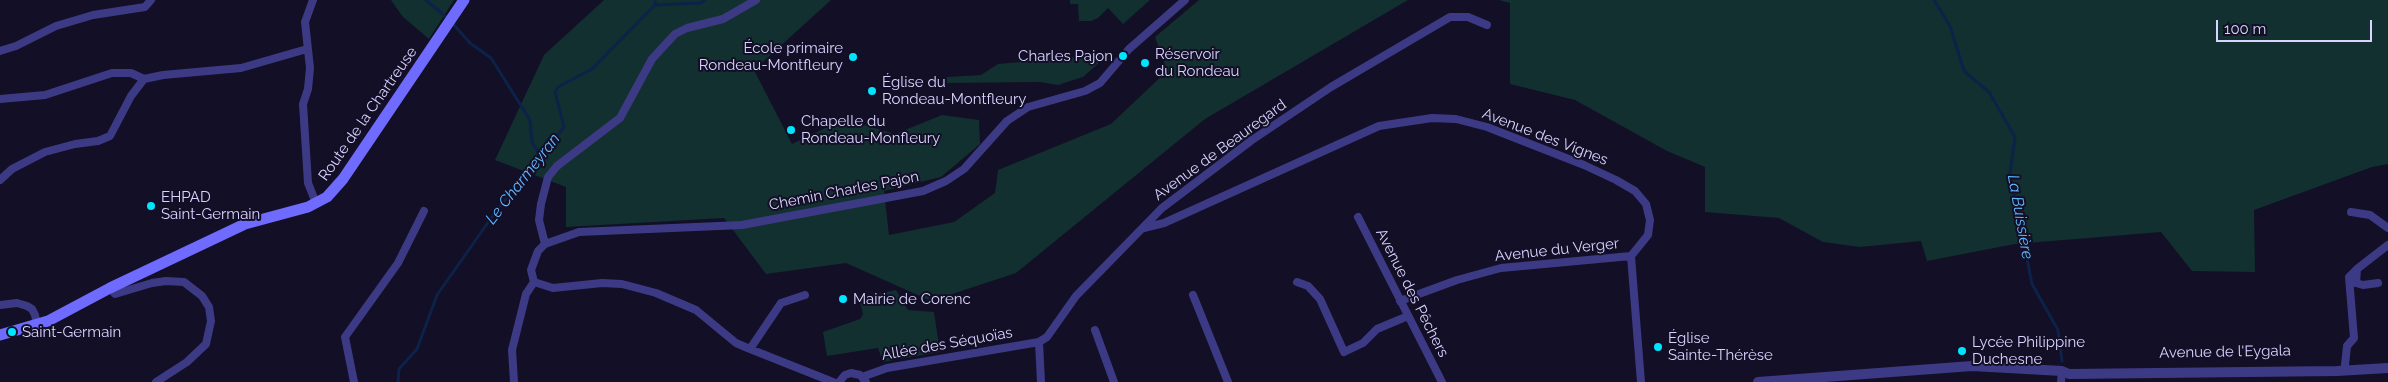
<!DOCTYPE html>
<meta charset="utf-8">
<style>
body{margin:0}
#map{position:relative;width:2388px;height:382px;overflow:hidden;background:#130f26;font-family:Raleway,sans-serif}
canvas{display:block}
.scale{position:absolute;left:2216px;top:20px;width:156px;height:22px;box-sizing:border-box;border:2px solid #d9d4ff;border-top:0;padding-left:6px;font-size:15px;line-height:18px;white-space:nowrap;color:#d9d4ff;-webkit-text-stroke:4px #130f26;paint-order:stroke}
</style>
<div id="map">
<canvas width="2388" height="382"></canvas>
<div class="scale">100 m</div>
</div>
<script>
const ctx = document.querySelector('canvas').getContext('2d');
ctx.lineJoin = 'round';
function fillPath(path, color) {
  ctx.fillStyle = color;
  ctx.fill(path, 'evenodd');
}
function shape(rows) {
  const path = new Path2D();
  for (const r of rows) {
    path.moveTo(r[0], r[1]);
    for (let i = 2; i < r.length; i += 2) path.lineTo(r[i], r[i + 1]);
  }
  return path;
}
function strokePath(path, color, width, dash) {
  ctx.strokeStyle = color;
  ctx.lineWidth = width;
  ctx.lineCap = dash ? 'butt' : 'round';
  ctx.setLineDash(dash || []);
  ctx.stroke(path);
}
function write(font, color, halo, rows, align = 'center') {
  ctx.font = font + ' Raleway,sans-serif';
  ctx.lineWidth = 4;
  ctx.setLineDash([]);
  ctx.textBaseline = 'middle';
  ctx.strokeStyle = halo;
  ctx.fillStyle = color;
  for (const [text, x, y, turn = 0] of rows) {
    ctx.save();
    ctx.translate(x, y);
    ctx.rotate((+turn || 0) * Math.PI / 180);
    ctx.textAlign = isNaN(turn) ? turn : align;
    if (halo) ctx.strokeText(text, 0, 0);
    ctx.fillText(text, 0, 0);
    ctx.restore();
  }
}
fillPath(shape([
 [391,0,454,0,429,39,403,17],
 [604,0,831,0,754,70,792,144,844,119,895,134,942,115,979,120,980,144,941,177,884,191,889,235,954,222,995,193,998,170,1111,124,1167,71,1155,37,1199,0,1408,0,1205,119,1016,273,931,301,846,263,766,274,724,218,566,227,566,187,495,160,544,55],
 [1070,0,1150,0,1123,24,1108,8,1098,18,1091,21,1079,21,1078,4,1070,4],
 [1499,0,2388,0,2388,164,2372,167,2254,210,2255,272,2192,271,2161,232,2015,244,1927,261,1921,241,1860,247,1823,242,1779,218,1705,212,1705,167,1667,151,1575,100,1510,84,1510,3],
 [1109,54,1083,77,1058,85,1040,82,947,83,947,77,981,75,998,64],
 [896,290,908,310,934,312,940,352,883,362,878,348,827,356,823,332,860,319,863,314,859,298]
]), '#12302f');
strokePath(shape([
 [426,0,445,16],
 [1934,0,1950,26,1964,71,1989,92,2015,137,2010,174,2032,284,2058,330,2062,361],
 [655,5,700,3,705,0],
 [454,25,470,43,491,58,530,120,532,142,538,152,538,160],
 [398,382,399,369,417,349,437,295,494,214,564,127,555,92,558,87,592,69,655,5,655,0]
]), '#0c2248', 3);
strokePath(shape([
 [313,0,305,22,310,68,308,89,303,104,308,183,316,203],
 [0,51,16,46,56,26,93,15,145,7,151,0],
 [0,99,45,95,112,73,131,73,144,79],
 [0,180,12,169,45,152,75,144,98,141,110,136,131,96,144,79,163,75,241,68,307,49],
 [2351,212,2370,215,2388,228],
 [1358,217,1442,382],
 [1144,228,1164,223,1379,126,1432,118,1456,119,1487,127,1584,165,1616,180,1635,191,1646,204,1650,220,1648,235,1631,256,1641,382],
 [545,244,539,220,541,204,548,177,557,166,620,118,652,59,675,34,687,28,723,19,756,0],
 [534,282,531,270,538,251,545,244,579,232,742,225,923,191,946,181,964,169,1007,121,1028,107,1085,91,1100,83,1129,49,1185,0],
 [534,282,553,288,602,283,622,284,656,293,696,310,736,343,750,349,833,382],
 [1297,282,1308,286,1320,299,1344,352,1363,343,1377,329,1408,316],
 [2378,283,2363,285,2356,283,2357,269,2388,245],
 [110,288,115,294,152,283,166,281,184,282,202,296,209,307,211,321,206,344,187,362,156,382],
 [1193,295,1228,382],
 [1400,301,1457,280,1501,268,1631,256],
 [0,305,17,303,27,306,32,309,35,315,37,325],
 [1095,330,1114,382],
 [1039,342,1041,382],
 [750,349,781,303,805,295],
 [2345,365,2347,346,2354,338,2349,277,2357,269],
 [862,377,887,368,1039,342,1047,337,1076,296,1162,208,1252,140,1331,87,1450,17,1468,17,1487,25],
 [354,382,345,337,398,263,424,211],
 [514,382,512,350,526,294,534,282],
 [839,382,845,375,851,373,860,375,866,382],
 [2061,382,2062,371]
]), '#3d3a85', 8);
strokePath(shape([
 [1758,382,1972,366,2062,371,2069,374,2337,371,2388,368]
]), '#3d3a85', 10);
strokePath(shape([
 [0,335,48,321,110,288,245,224,308,207,327,197,343,179,464,0]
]), '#6f6bff', 11);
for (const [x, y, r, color] of [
 [1123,56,5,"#00e5ff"],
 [853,57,5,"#00e5ff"],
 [1145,63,5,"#00e5ff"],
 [872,91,5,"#00e5ff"],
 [791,130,5,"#00e5ff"],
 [151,206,5,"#00e5ff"],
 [843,299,5,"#00e5ff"],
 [12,332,5,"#00e5ff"],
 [1658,347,5,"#00e5ff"],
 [1962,351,5,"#00e5ff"]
]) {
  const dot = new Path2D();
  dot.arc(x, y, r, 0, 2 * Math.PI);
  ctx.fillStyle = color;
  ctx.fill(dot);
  strokePath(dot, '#130f26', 2);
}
write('15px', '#d9d4ff', '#130f26', [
 ["École primaire",843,48,"right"],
 ["Rondeau-Montfleury",843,65,"right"],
 ["Réservoir",1155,54],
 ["du Rondeau",1155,71],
 ["Charles Pajon",1113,56,"right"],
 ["Église du",882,82],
 ["Rondeau-Montfleury",882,99],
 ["Chapelle du",801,121],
 ["Rondeau-Monfleury",801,138],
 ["EHPAD",161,197],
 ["Saint-Germain",161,214],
 ["Mairie de Corenc",853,299],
 ["Saint-Germain",22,332],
 ["Église",1668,338],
 ["Sainte-Thérèse",1668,355],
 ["Lycée Philippine",1972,342],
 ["Duchesne",1972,359]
], 'left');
write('15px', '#d9d4ff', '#130f26', [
 ["Route de la Chartreuse",368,114,-55],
 ["Avenue des Vignes",1545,137,21],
 ["Avenue de Beauregard",1220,150,-36],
 ["Chemin Charles Pajon",844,191,-11],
 ["Avenue du Verger",1557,250,-6],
 ["Avenue des Pêchers",1412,293,63],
 ["Allée des Séquoïas",947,344,-10],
 ["Avenue de l'Eygala",2225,352,-1]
]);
write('italic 16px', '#62b6ff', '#130f26', [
 ["Le Charmeyran",523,179,-52],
 ["La Buissière",2020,217,80]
]);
</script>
